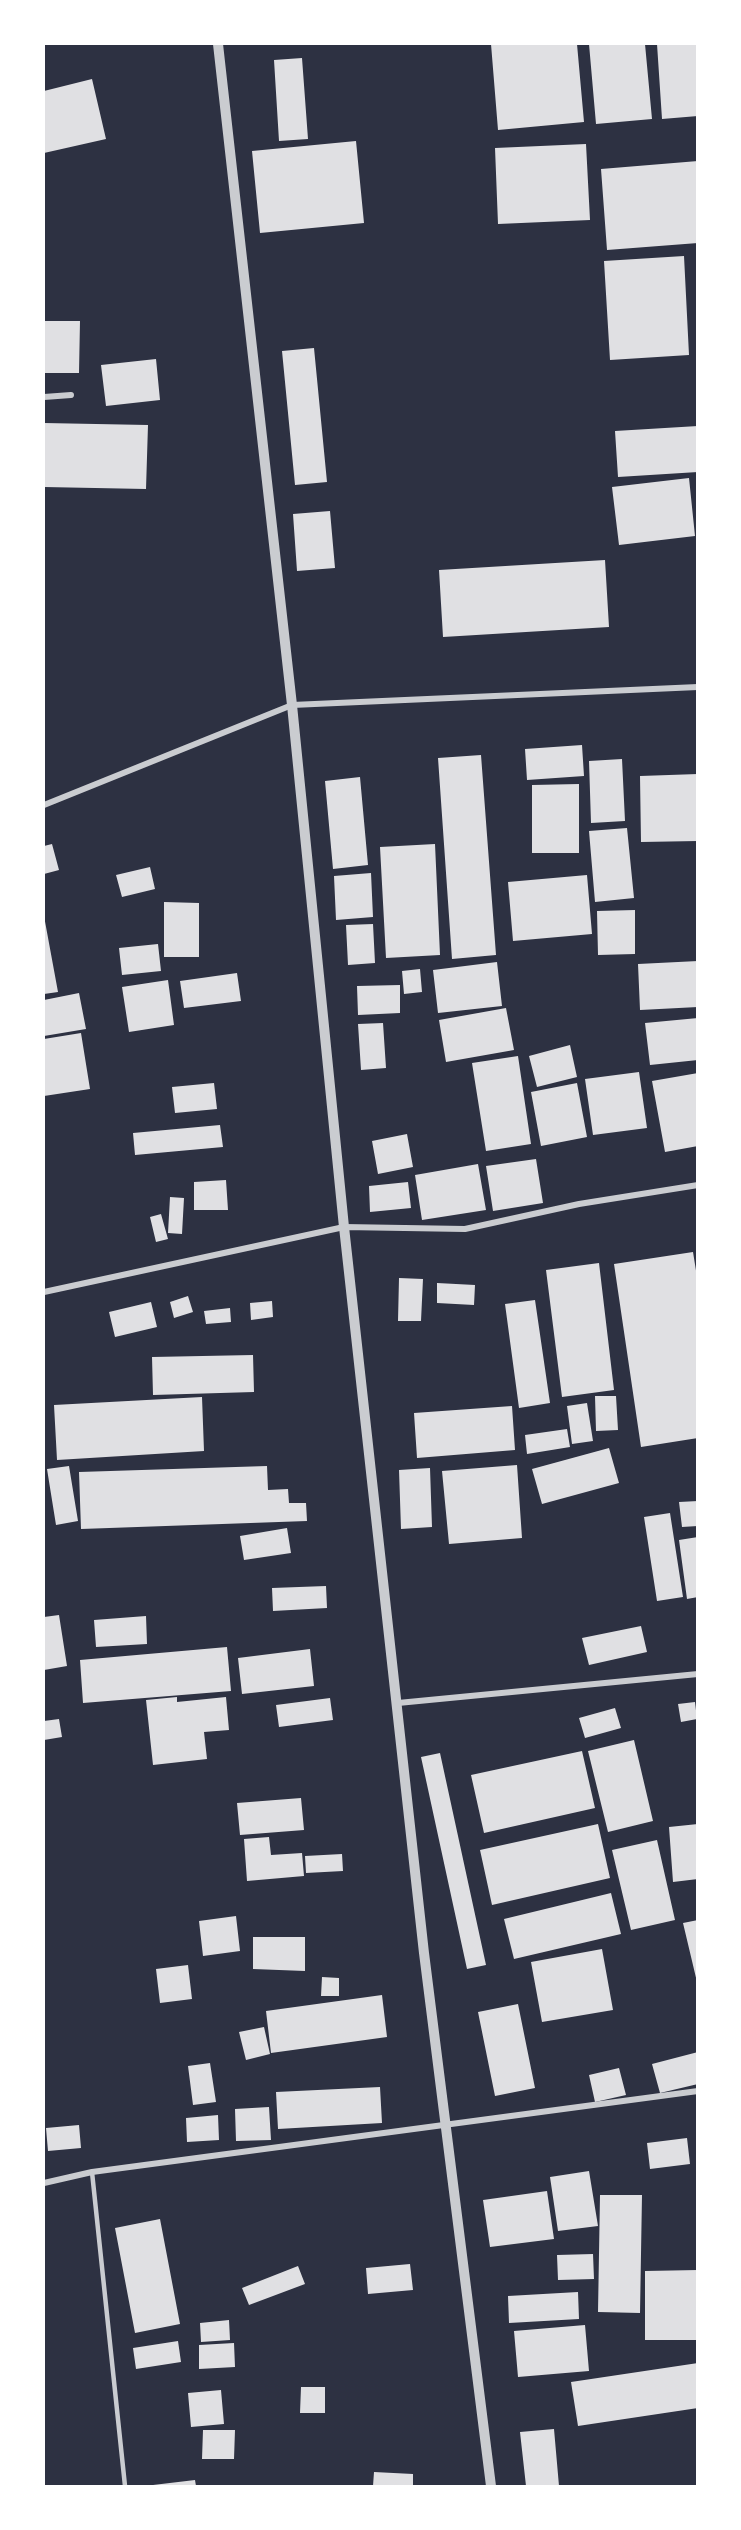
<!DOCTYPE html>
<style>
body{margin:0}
#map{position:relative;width:741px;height:2530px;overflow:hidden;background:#2d3142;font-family:Georgia,serif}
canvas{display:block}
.frame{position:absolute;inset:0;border:45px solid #fff;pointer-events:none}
</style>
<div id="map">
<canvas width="741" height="2530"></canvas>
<div class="frame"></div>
</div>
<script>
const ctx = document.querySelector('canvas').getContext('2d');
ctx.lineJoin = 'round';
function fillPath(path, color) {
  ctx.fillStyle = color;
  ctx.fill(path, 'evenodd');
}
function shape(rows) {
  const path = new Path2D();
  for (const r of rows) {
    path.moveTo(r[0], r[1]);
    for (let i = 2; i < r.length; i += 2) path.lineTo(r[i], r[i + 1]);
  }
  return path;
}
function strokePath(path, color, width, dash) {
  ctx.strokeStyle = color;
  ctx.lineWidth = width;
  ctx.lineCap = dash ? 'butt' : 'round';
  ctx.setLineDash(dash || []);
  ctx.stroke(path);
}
fillPath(shape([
 [491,44,577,44,584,122,498,130],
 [589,44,645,44,652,119,596,124],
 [657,44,698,44,698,116,662,119],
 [302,58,308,139,279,141,274,60],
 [92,79,106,139,44,153,44,91],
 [356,141,364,223,260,233,252,151],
 [586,144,590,220,498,224,495,148],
 [698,161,698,243,607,250,601,169],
 [684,256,689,355,610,360,604,261],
 [44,321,80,321,79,373,44,373],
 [314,348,327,482,295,485,282,351],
 [156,359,160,400,106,406,101,365],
 [44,423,148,425,146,489,44,487],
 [698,426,698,472,618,477,615,431],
 [689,478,695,536,619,545,612,487],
 [330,511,335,568,297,571,293,514],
 [605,560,609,627,443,637,439,570],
 [582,745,584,776,527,780,525,749],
 [481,755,496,955,452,959,438,758],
 [622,759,625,821,591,823,589,761],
 [698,774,698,841,641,842,640,776],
 [360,777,368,865,333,869,325,781],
 [579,784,579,853,532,853,532,785],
 [627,828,634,898,595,902,589,831],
 [52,844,59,870,44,874,44,846],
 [435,844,440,955,386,958,380,847],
 [150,867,155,889,122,897,116,875],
 [371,873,373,917,336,920,334,876],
 [587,875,592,934,513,941,508,882],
 [164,902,199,903,199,957,164,957],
 [635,910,635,954,598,955,597,911],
 [44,916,58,992,44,994],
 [373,924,375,963,348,965,346,925],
 [158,944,161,971,122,975,119,948],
 [698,961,698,1007,640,1010,638,964],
 [497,962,502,1006,438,1013,433,970],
 [420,969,422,992,404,994,402,971],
 [237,973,241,1001,184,1008,180,981],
 [168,980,174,1025,129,1032,122,987],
 [400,985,400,1013,358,1015,357,986],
 [79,993,86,1029,44,1036,44,1000],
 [506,1008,514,1050,446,1062,439,1020],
 [698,1018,698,1060,650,1065,645,1023],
 [383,1023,386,1068,361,1070,358,1024],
 [81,1033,90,1089,44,1096,44,1039],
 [570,1045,577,1077,537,1087,529,1056],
 [518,1056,531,1144,486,1151,472,1063],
 [639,1072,647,1128,593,1135,585,1079],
 [698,1073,698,1146,665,1152,652,1081],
 [214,1083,217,1109,175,1113,172,1087],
 [577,1083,587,1137,541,1146,531,1092],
 [220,1125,223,1147,135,1155,133,1133],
 [407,1134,413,1167,378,1174,372,1141],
 [536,1159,543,1203,493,1211,486,1166],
 [478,1164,486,1210,422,1220,415,1175],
 [226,1180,228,1210,194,1210,194,1182],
 [408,1182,411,1208,370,1212,369,1186],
 [170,1197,184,1198,182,1234,168,1233],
 [161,1214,168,1239,156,1242,150,1217],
 [693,1252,698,1283,698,1438,641,1447,614,1264],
 [599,1263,614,1390,562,1397,546,1270],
 [399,1278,423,1279,421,1321,398,1321],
 [437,1283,475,1285,474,1305,437,1303],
 [188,1296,193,1312,174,1318,170,1302],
 [535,1300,550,1403,519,1408,505,1304],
 [272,1301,273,1317,251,1320,250,1303],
 [151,1302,157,1327,115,1337,109,1312],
 [230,1308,231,1322,206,1324,204,1311],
 [253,1355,254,1392,153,1395,152,1357],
 [595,1396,616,1396,618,1430,596,1431],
 [202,1397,204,1451,57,1460,54,1405],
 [587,1403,593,1441,572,1444,567,1406],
 [512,1406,515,1450,417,1458,414,1413],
 [567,1429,570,1447,527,1454,525,1435],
 [609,1448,619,1483,542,1504,532,1469],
 [517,1465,522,1538,449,1544,442,1471],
 [69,1466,78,1521,56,1525,47,1469],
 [267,1466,268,1490,288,1489,289,1503,306,1503,307,1521,81,1529,79,1472],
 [430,1468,432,1527,401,1529,399,1470],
 [698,1501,698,1526,682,1527,679,1502],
 [670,1513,683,1597,657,1601,644,1517],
 [287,1528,291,1553,244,1560,240,1536],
 [698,1537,698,1597,687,1599,679,1540],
 [326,1586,327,1608,273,1611,272,1588],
 [59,1615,67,1666,44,1670,44,1617],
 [146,1616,147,1644,96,1647,94,1620],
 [641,1626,647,1652,589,1665,582,1638],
 [227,1647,231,1691,83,1703,80,1660],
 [310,1649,314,1686,242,1694,238,1658],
 [177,1697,177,1702,226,1697,229,1730,204,1732,207,1759,153,1765,146,1700],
 [330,1698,333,1720,279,1727,276,1705],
 [695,1702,697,1719,681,1722,678,1704],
 [615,1708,621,1728,585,1738,579,1718],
 [59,1719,62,1737,44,1740,44,1721],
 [634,1740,653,1821,608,1832,588,1751],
 [582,1751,595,1808,484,1833,471,1775],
 [440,1753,486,1965,467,1969,421,1757],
 [301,1798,304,1830,240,1835,237,1803],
 [598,1824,610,1878,492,1905,480,1850],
 [698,1824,698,1879,673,1882,669,1827],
 [269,1837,271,1855,302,1853,304,1876,247,1881,244,1839],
 [657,1840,675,1920,631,1930,612,1850],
 [342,1854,343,1871,306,1873,305,1856],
 [611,1893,621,1934,514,1959,504,1919],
 [236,1916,240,1951,203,1956,199,1921],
 [698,1920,698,1981,697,1982,683,1923],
 [253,1937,305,1937,305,1971,253,1969],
 [602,1949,613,2010,542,2022,531,1962],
 [188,1965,192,1999,160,2003,156,1969],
 [322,1977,339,1978,339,1996,321,1996],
 [382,1995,387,2037,271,2053,266,2011],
 [518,2004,535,2088,495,2096,478,2012],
 [264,2027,270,2054,246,2060,239,2032],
 [698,2052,698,2084,660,2093,652,2064],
 [210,2063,216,2102,193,2105,188,2066],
 [619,2068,626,2095,595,2102,589,2075],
 [380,2087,382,2123,278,2129,276,2092],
 [269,2107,271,2140,236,2141,235,2109],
 [218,2115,219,2140,187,2142,186,2118],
 [79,2125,81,2148,48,2151,46,2128],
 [687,2138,690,2164,650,2169,647,2143],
 [589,2171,598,2226,558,2231,550,2177],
 [547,2191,554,2239,490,2247,483,2200],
 [600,2195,642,2195,640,2313,598,2312],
 [160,2219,180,2324,135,2333,115,2228],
 [593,2254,594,2279,558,2280,557,2255],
 [410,2264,413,2290,368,2294,366,2268],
 [298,2266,305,2284,249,2305,242,2288],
 [698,2270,698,2340,645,2340,645,2271],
 [578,2292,579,2319,509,2323,508,2296],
 [229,2320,230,2340,201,2342,200,2323],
 [585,2325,589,2371,518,2377,514,2331],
 [178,2341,181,2362,136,2369,133,2348],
 [234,2343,235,2367,199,2369,199,2345],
 [698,2363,698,2408,578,2426,571,2382],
 [301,2387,325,2387,325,2413,300,2413],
 [221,2390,224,2424,191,2427,188,2393],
 [554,2429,559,2486,526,2486,520,2432],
 [203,2430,235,2430,234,2459,202,2459],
 [374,2472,413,2474,413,2486,373,2486],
 [195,2480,196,2486,153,2486,153,2485]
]), '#e0e0e3');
strokePath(shape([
 [92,2172,125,2486]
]), '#caccd0', 4.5);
strokePath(shape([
 [44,397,71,395],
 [44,805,292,705,698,687],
 [44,1292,344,1227,465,1229,579,1204,698,1185],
 [398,1703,698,1674],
 [44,2183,92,2172,698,2091]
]), '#caccd0', 6);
strokePath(shape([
 [218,44,292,705,344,1227,424,1953,491,2486]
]), '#caccd0', 10);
</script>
